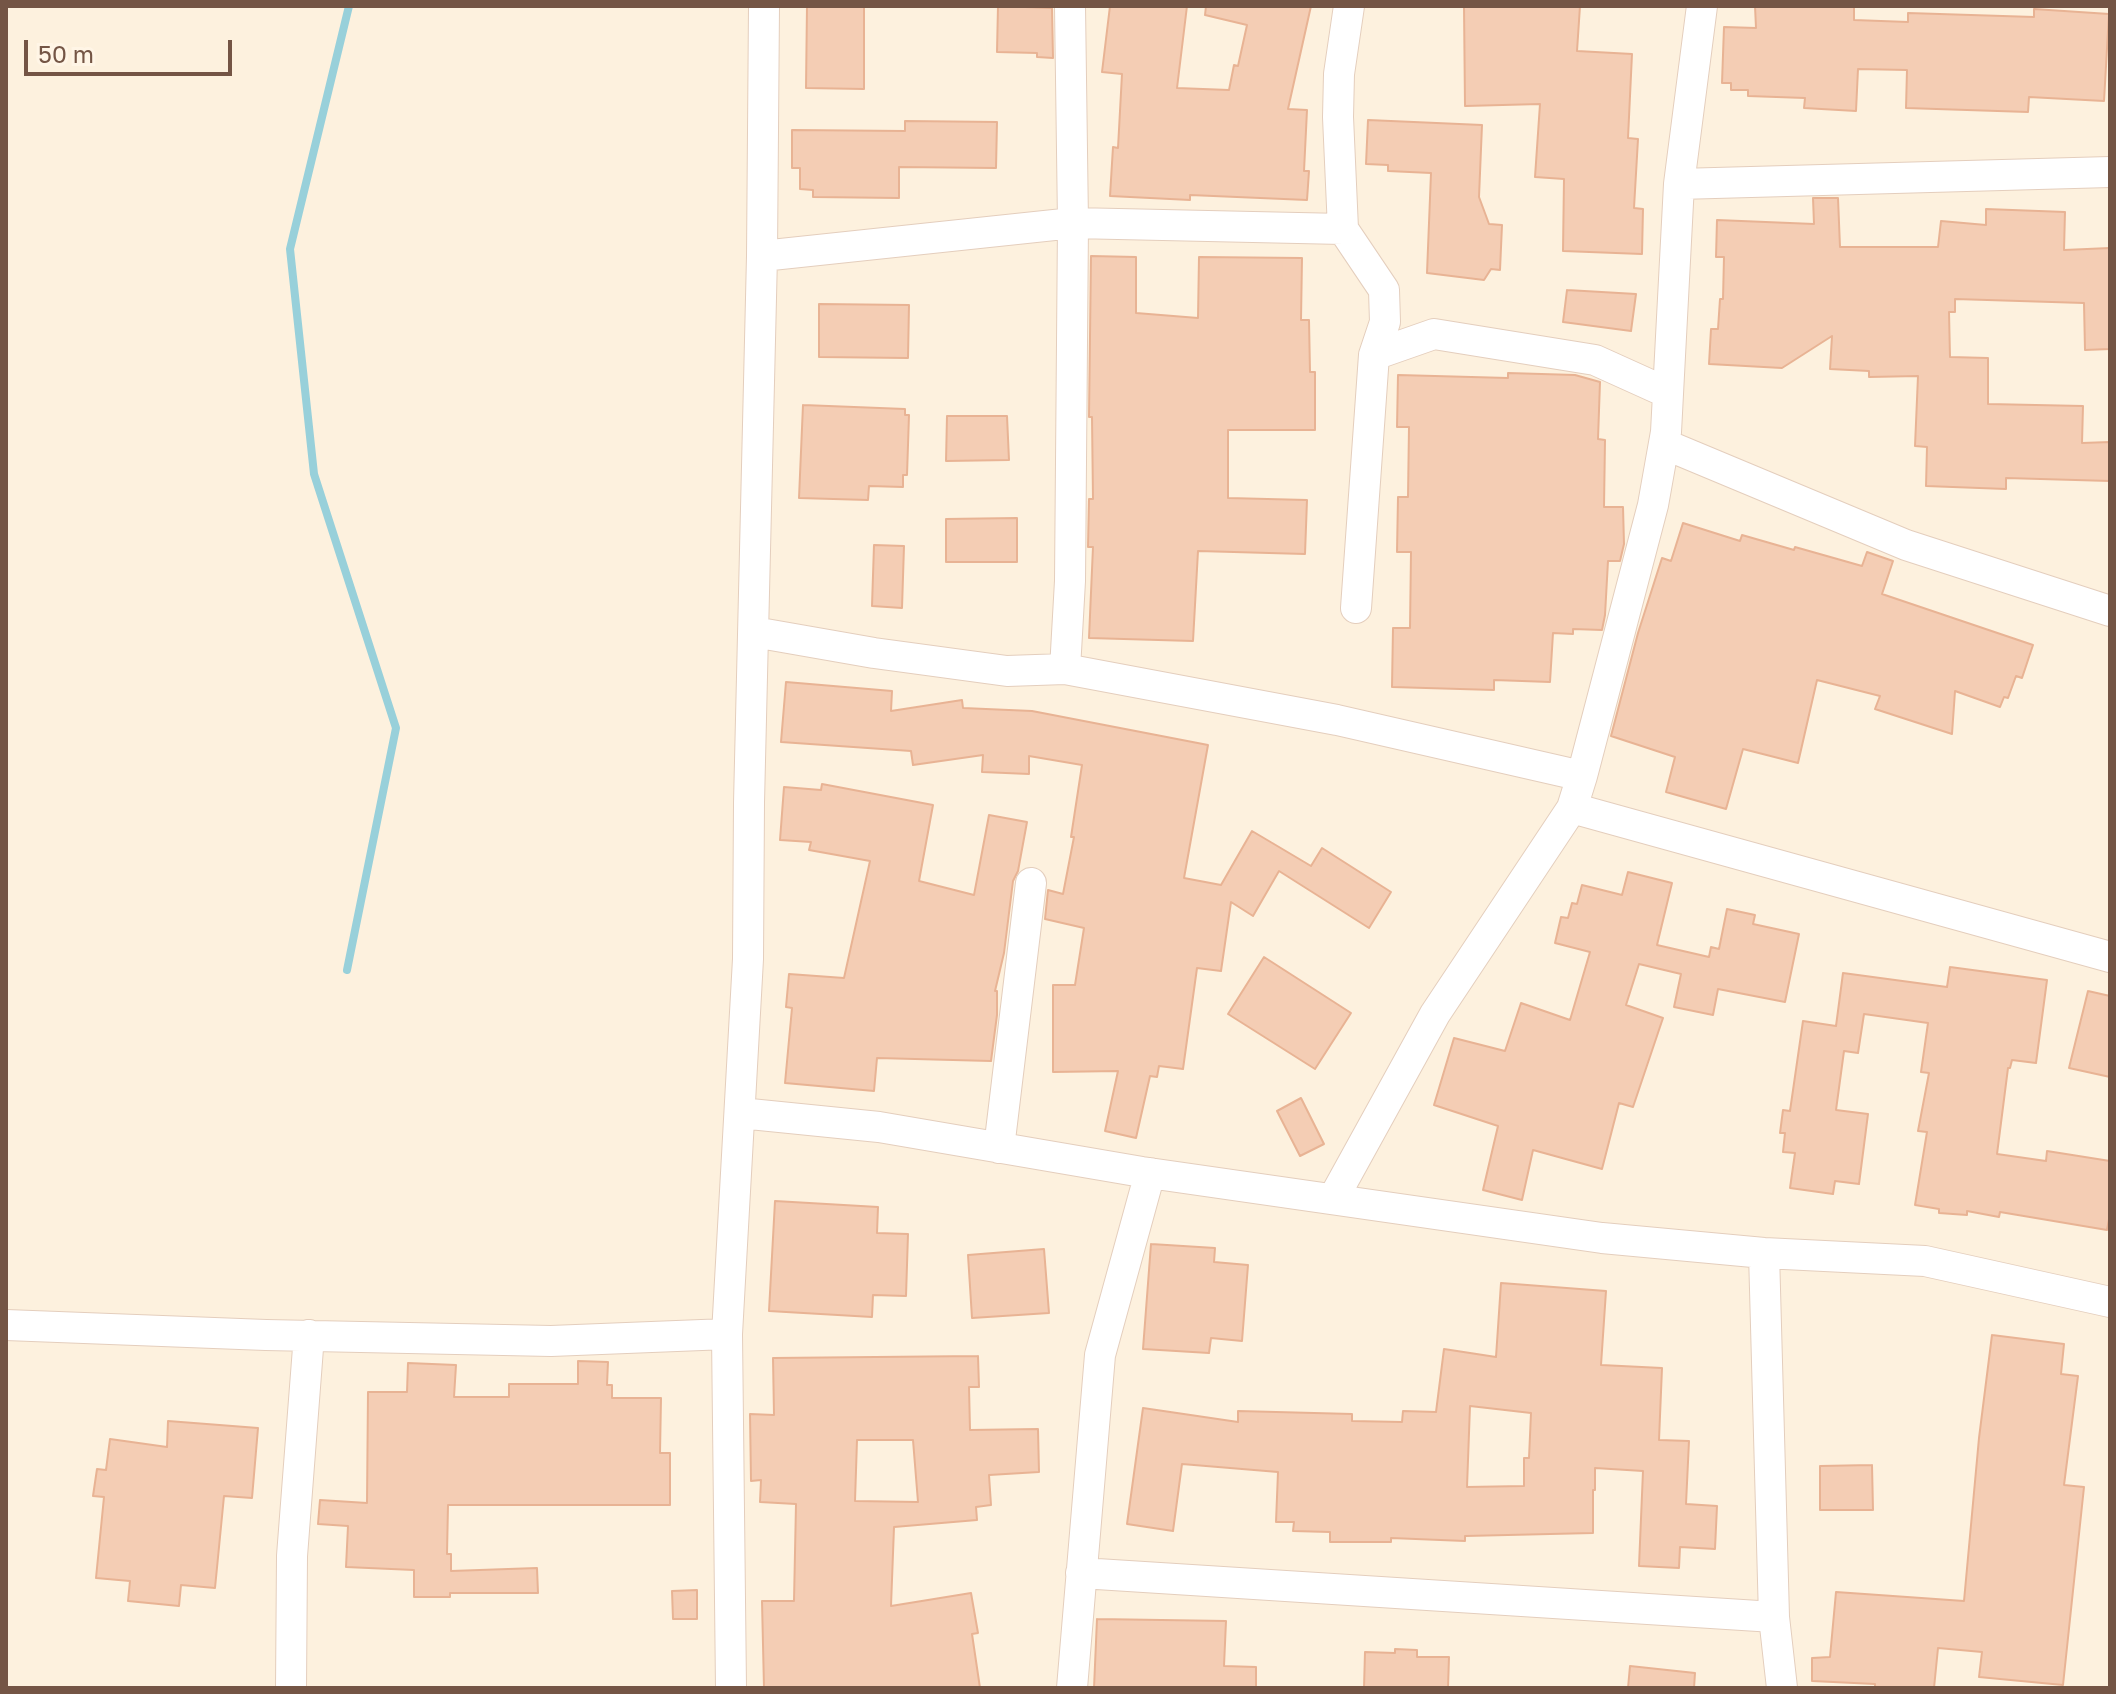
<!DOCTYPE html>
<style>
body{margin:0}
#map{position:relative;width:2116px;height:1694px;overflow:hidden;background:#fdf1de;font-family:"Golos Text",sans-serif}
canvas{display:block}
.frame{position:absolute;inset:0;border:8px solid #745545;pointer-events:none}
.scale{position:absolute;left:24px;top:40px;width:208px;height:36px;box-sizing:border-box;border:4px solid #745545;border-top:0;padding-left:10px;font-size:24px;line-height:28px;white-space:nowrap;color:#745545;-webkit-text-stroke:6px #fff5e6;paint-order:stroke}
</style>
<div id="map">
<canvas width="2116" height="1694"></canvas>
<div class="frame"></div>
<div class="scale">50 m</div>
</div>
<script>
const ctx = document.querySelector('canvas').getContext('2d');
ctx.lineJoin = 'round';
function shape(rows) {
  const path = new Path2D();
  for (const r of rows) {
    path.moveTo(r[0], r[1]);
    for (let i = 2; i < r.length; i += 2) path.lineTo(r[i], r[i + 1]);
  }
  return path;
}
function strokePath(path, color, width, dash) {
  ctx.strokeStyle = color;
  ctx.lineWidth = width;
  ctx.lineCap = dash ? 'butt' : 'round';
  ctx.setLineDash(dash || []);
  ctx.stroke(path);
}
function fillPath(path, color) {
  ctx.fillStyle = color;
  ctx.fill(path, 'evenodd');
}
strokePath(shape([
 [347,970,396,728,314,474,290,249,349,6]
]), '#98d0da', 8);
const building = shape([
 [807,6,864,6,864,89,806,88,807,6],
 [998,6,1052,8,1053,58,1037,57,1037,53,997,52,998,6],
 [1110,6,1187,6,1177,88,1229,90,1234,65,1238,66,1247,25,1205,15,1206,6,1311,6,1288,109,1307,110,1304,171,1309,171,1307,200,1190,195,1190,200,1110,196,1113,147,1118,148,1122,74,1102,72,1110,6],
 [1464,6,1580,6,1577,51,1632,54,1628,138,1638,139,1634,208,1643,209,1642,254,1563,251,1564,179,1535,177,1540,104,1465,106,1464,6],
 [1755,6,1854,6,1854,20,1908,22,1908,13,2034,17,2034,9,2109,14,2104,101,2029,97,2028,112,1906,108,1907,70,1858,69,1856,111,1804,108,1805,98,1748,96,1748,90,1731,90,1731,83,1722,83,1724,27,1756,28,1755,6],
 [1368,120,1482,125,1479,197,1489,224,1502,225,1500,270,1491,269,1484,280,1427,273,1431,173,1388,171,1388,165,1366,164,1368,120],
 [905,121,997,122,996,168,899,167,899,198,813,197,813,190,800,189,800,168,792,168,792,130,905,131,905,121],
 [1813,198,1838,198,1840,247,1938,247,1941,221,1986,225,1986,209,2065,212,2064,250,2110,248,2110,349,2085,350,2084,303,1955,299,1955,312,1949,312,1950,357,1988,358,1988,404,2083,406,2082,443,2110,442,2110,481,2006,478,2006,489,1926,486,1927,447,1915,446,1918,376,1869,377,1869,371,1830,369,1832,336,1782,368,1709,364,1711,329,1718,329,1720,299,1723,299,1724,257,1716,257,1717,220,1814,224,1813,198],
 [1091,256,1136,257,1136,313,1198,318,1199,257,1302,258,1301,320,1309,320,1310,372,1315,372,1315,430,1228,430,1228,498,1307,500,1305,554,1198,551,1193,641,1089,638,1093,547,1088,547,1089,499,1093,499,1092,417,1089,417,1091,256],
 [1567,290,1636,294,1631,331,1563,322,1567,290],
 [819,304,909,305,908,358,819,357,819,304],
 [1508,373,1575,375,1600,382,1598,439,1605,440,1604,507,1623,507,1624,544,1620,561,1608,561,1605,615,1602,630,1573,629,1573,634,1553,633,1550,682,1494,680,1494,690,1392,687,1393,628,1410,628,1411,552,1397,552,1398,497,1408,497,1409,427,1397,427,1398,375,1508,378,1508,373],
 [803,405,905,409,905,415,909,415,907,475,903,475,903,487,869,486,868,500,799,498,803,405],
 [947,416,1007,416,1009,460,946,461,947,416],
 [1017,518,1017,562,946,562,946,519,1017,518],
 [1683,523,1740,541,1742,535,1794,550,1795,547,1862,566,1867,552,1893,561,1882,594,2033,645,2022,678,2016,676,2008,698,2004,697,2000,707,1955,691,1952,734,1875,709,1880,696,1817,680,1798,763,1743,749,1726,809,1666,792,1675,757,1611,736,1638,633,1662,558,1671,561,1683,523],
 [874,545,904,546,902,608,872,606,874,545],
 [786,682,892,691,891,711,962,700,963,708,1032,711,1208,745,1184,878,1221,885,1252,831,1311,866,1322,848,1391,892,1369,928,1279,871,1253,916,1231,902,1221,971,1197,968,1183,1069,1159,1066,1157,1077,1150,1076,1136,1138,1105,1131,1118,1071,1053,1072,1053,985,1075,985,1084,928,1045,919,1048,890,1063,894,1074,837,1071,837,1082,765,1029,756,1029,774,982,772,983,755,913,765,911,751,781,742,786,682],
 [822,784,933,805,919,881,974,895,989,815,1027,822,1018,871,1013,881,1004,953,995,991,997,991,997,1015,991,1061,877,1058,874,1091,785,1083,792,1008,786,1007,789,974,844,978,870,861,809,850,811,842,780,840,784,787,821,790,822,784],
 [1628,872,1672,883,1657,945,1709,957,1711,947,1719,949,1727,909,1755,915,1753,924,1799,934,1785,1002,1718,989,1713,1015,1674,1007,1681,974,1639,964,1626,1005,1663,1018,1633,1107,1619,1103,1602,1169,1533,1150,1522,1200,1483,1190,1498,1126,1434,1105,1454,1038,1505,1051,1521,1003,1570,1020,1590,952,1555,943,1561,917,1568,918,1572,903,1577,904,1582,885,1622,895,1628,872],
 [1264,957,1351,1013,1315,1069,1228,1014,1264,957],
 [1950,967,2047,980,2036,1063,2012,1060,2010,1068,2008,1068,1997,1154,2046,1161,2047,1151,2110,1161,2110,1214,2107,1230,2000,1212,1999,1217,1967,1211,1967,1215,1939,1213,1939,1209,1915,1205,1927,1132,1918,1131,1929,1073,1921,1072,1928,1023,1864,1014,1858,1053,1844,1051,1836,1110,1868,1114,1859,1184,1835,1181,1833,1194,1790,1188,1795,1153,1783,1152,1785,1133,1780,1133,1783,1110,1790,1111,1803,1021,1836,1026,1843,973,1947,987,1950,967],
 [2088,991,2110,996,2110,1077,2069,1068,2088,991],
 [1301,1098,1324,1144,1300,1156,1277,1111,1301,1098],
 [775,1201,878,1207,877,1233,908,1234,906,1296,873,1295,872,1317,769,1311,775,1201],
 [1151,1244,1215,1248,1214,1262,1248,1265,1242,1341,1211,1338,1209,1353,1143,1349,1151,1244],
 [1044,1249,1049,1313,972,1318,968,1255,1044,1249],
 [1501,1283,1606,1291,1601,1365,1662,1368,1659,1440,1689,1441,1686,1504,1717,1506,1715,1549,1680,1547,1679,1568,1639,1566,1643,1471,1595,1468,1595,1490,1593,1490,1593,1533,1465,1536,1465,1541,1391,1538,1391,1542,1330,1542,1330,1532,1293,1531,1294,1522,1276,1522,1278,1472,1182,1464,1173,1531,1127,1524,1143,1408,1238,1422,1238,1411,1352,1414,1352,1421,1402,1422,1403,1411,1436,1412,1444,1349,1496,1357,1501,1283],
 [1470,1406,1531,1413,1529,1458,1524,1458,1524,1486,1467,1487,1470,1406],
 [1992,1335,2064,1344,2061,1374,2078,1376,2064,1485,2084,1487,2063,1685,1979,1677,1982,1652,1938,1648,1934,1688,1875,1688,1875,1684,1812,1681,1812,1658,1830,1657,1836,1592,1964,1601,1979,1438,1992,1335],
 [978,1356,979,1387,969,1387,970,1430,1038,1429,1039,1472,989,1475,991,1505,976,1507,977,1520,894,1527,891,1606,971,1593,978,1633,972,1634,980,1688,764,1688,762,1601,794,1601,796,1504,760,1502,761,1480,751,1481,750,1414,774,1415,773,1358,978,1356],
 [857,1440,913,1440,918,1502,855,1501,857,1440],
 [578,1361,608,1362,607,1385,612,1385,612,1398,661,1398,660,1453,670,1453,670,1505,448,1505,447,1554,451,1554,451,1571,537,1568,538,1593,450,1593,450,1597,414,1597,414,1570,346,1567,348,1526,318,1524,320,1500,367,1503,368,1392,407,1392,408,1363,456,1365,454,1397,509,1397,509,1384,578,1384,578,1361],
 [168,1421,258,1428,252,1498,224,1496,215,1588,181,1585,179,1606,128,1601,130,1581,96,1578,104,1497,93,1496,97,1469,106,1470,110,1439,167,1447,168,1421],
 [1872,1465,1873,1510,1820,1510,1820,1466,1872,1465],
 [697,1590,697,1619,673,1619,672,1591,697,1590],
 [1097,1619,1226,1621,1224,1666,1256,1667,1256,1688,1094,1688,1097,1619],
 [1395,1649,1417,1650,1417,1657,1449,1657,1448,1688,1364,1688,1365,1652,1395,1653,1395,1649],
 [1630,1666,1695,1673,1694,1688,1628,1688,1630,1666]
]);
fillPath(building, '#f4cdb4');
strokePath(building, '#e8b394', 2);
const street = shape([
 [1349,6,1339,74,1338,117,1343,229,1384,290,1385,322,1374,355,1356,608],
 [1679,184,2110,172],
 [762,256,1073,223,1343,229],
 [1374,355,1434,334,1595,360,1668,393],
 [1664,444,1906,545,2110,611],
 [754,632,874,653,1007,671,1065,669,1070,581,1073,223,1070,6],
 [1065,669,1337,720,1582,776],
 [1572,808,2110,957],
 [740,1113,879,1127,1142,1172,1602,1238,1764,1253,1925,1261,2110,1302],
 [999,1148,1031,883],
 [1333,1199,1435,1014,1572,808,1582,776,1653,505,1666,432,1679,184,1702,6],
 [1764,1253,1774,1617,1782,1688],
 [6,1325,266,1335,551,1341,727,1334],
 [1081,1573,1774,1617],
 [291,1688,292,1556,309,1335],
 [731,1688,727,1334,748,959,749,803,762,256,764,6],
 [1072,1688,1100,1355,1150,1173]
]);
strokePath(street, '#e4cebd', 32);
strokePath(street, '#fff', 30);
</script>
